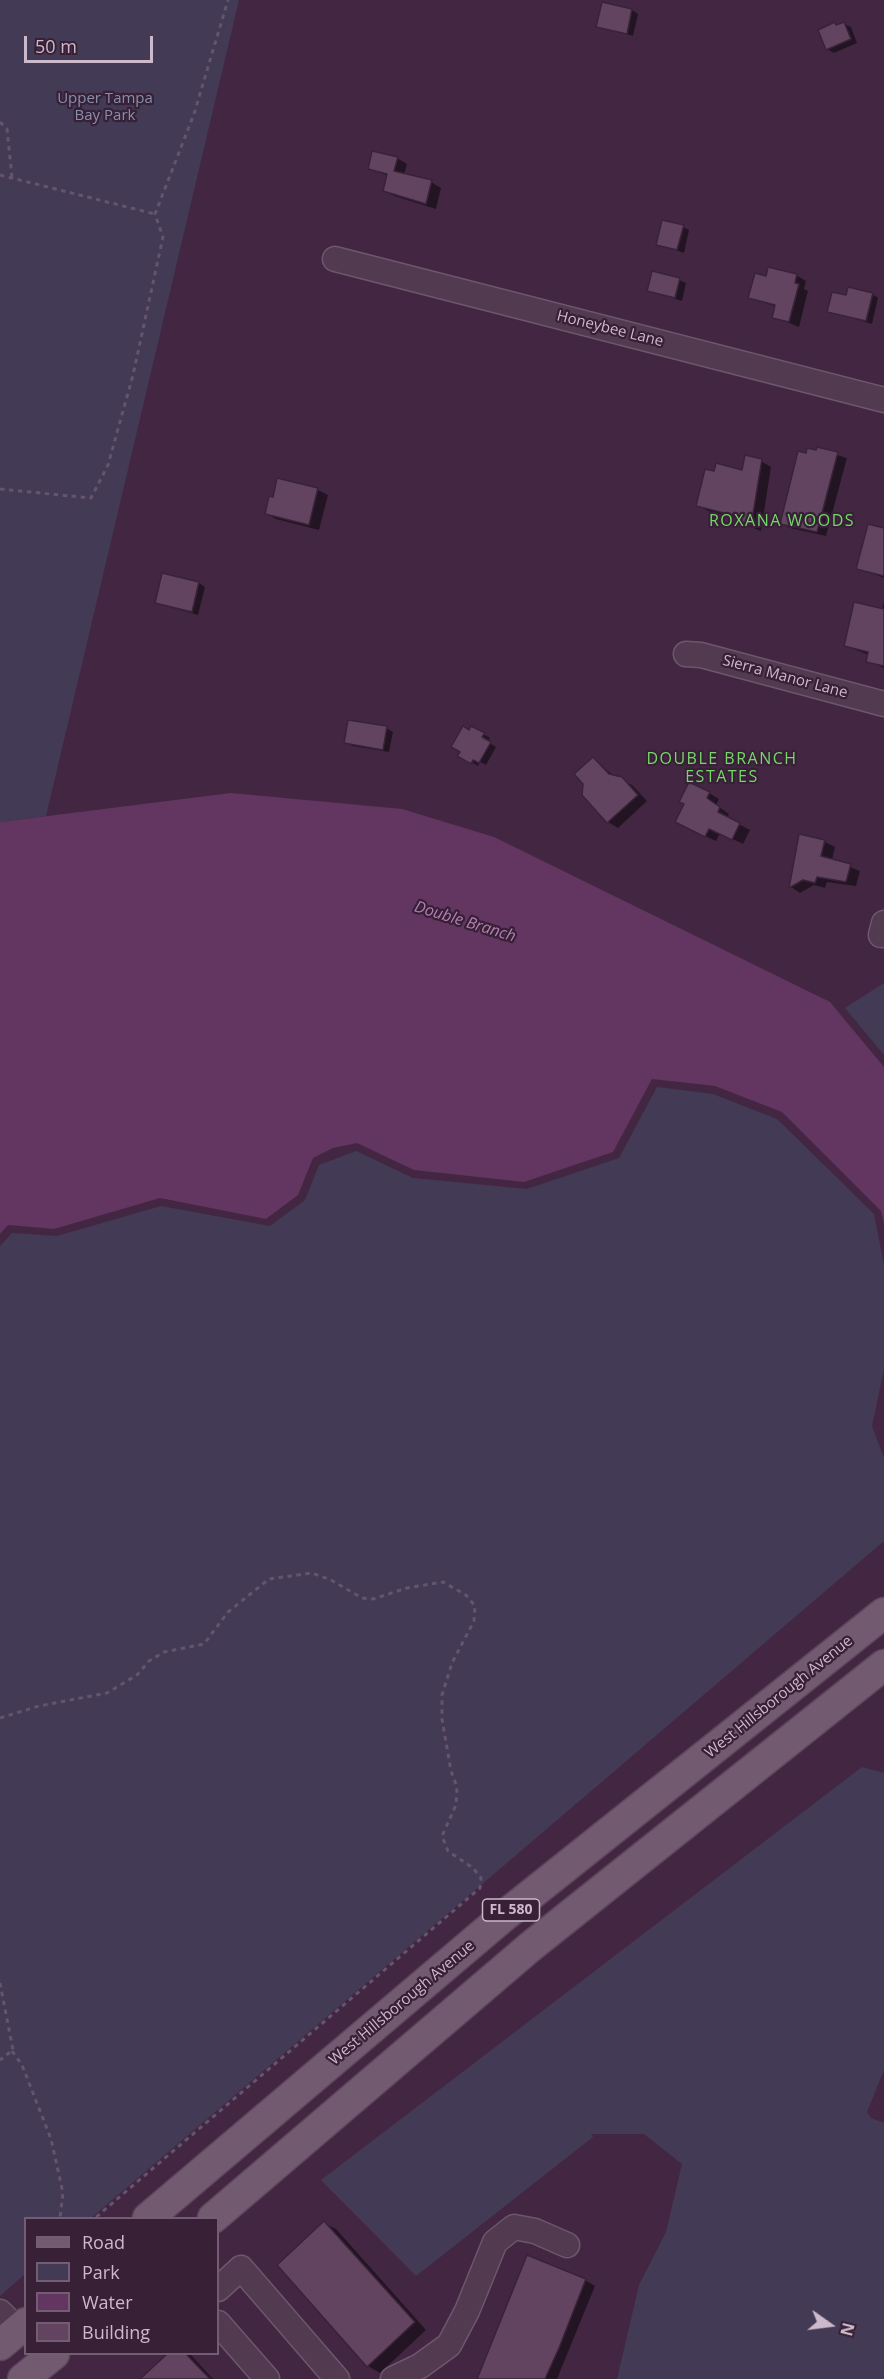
<!DOCTYPE html>
<style>
body{margin:0}
#map{position:relative;width:884px;height:2379px;overflow:hidden;background:#432742;font-family:"Open Sans",sans-serif}
canvas{display:block}
.legend{position:absolute;left:24px;top:2217px;width:195px;height:138px;box-sizing:border-box;background:#382037;border:2px solid #735d72;margin:0;padding:8px 10px;list-style:none;font-size:18px;color:#ccb9cb}
.legend li{display:flex;align-items:center;gap:12px;height:30px}
.legend b{width:30px;border:2px solid #735d72}
.north{position:absolute;left:800px;top:2295px;width:60px;height:60px;-webkit-text-stroke:4px #382037;paint-order:stroke;rotate:104deg;font-size:16px;font-weight:700;line-height:24px;text-align:center;color:#ccb9cb}
.north::after{content:'';display:block;margin:auto;width:21px;height:27px;background:#ccb9cb;clip-path:polygon(50% 0,100% 100%,50% 72%,0 100%)}
.scale{position:absolute;left:24px;top:36px;width:129px;height:27px;box-sizing:border-box;border:3px solid #ccb9cb;border-top:0;padding-left:8px;font-size:18px;line-height:21px;white-space:nowrap;color:#ccb9cb;-webkit-text-stroke:4px #382037;paint-order:stroke}
</style>
<div id="map">
<canvas width="884" height="2379"></canvas>
<ul class="legend">
<li><b style="height:8px;background:#725a71"></b>Road</li>
<li><b style="height:16px;background:#433a55"></b>Park</li>
<li><b style="height:16px;background:#633561"></b>Water</li>
<li><b style="height:16px;background:#624461"></b>Building</li>
</ul>
<div class="north">N</div>
<div class="scale">50 m</div>
</div>
<script>
const ctx = document.querySelector('canvas').getContext('2d');
ctx.lineJoin = 'round';
function fillPath(path, color) {
  ctx.fillStyle = color;
  ctx.fill(path, 'evenodd');
}
function shape(rows) {
  const path = new Path2D();
  for (const r of rows) {
    path.moveTo(r[0], r[1]);
    for (let i = 2; i < r.length; i += 2) path.lineTo(r[i], r[i + 1]);
  }
  return path;
}
function strokePath(path, color, width, dash) {
  ctx.strokeStyle = color;
  ctx.lineWidth = width;
  ctx.lineCap = dash ? 'butt' : 'round';
  ctx.setLineDash(dash || []);
  ctx.stroke(path);
}
function write(font, color, halo, rows, align = 'center') {
  ctx.font = font + ' "Open Sans",sans-serif';
  ctx.lineWidth = 4.5;
  ctx.setLineDash([]);
  ctx.textBaseline = 'middle';
  ctx.strokeStyle = halo;
  ctx.fillStyle = color;
  for (const [text, x, y, turn = 0] of rows) {
    ctx.save();
    ctx.translate(x, y);
    ctx.rotate((+turn || 0) * Math.PI / 180);
    ctx.textAlign = isNaN(turn) ? turn : align;
    if (halo) ctx.strokeText(text, 0, 0);
    ctx.fillText(text, 0, 0);
    ctx.restore();
  }
}
fillPath(shape([
 [0,0,239,0,46,816,0,822],
 [884,983,884,1055,845,1008],
 [657,1087,713,1094,777,1119,874,1214,884,1265,884,1369,872,1426,884,1458,884,1541,91,2218,26,2218,25,2274,0,2296,0,1246,12,1233,57,1236,161,1206,270,1226,305,1200,319,1165,356,1151,413,1178,527,1189,619,1158],
 [862,1767,884,1773,884,2070,867,2112,871,2118,884,2123,884,2379,617,2379,639,2285,666,2232,682,2164,644,2134,591,2134,593,2137,416,2276,321,2180]
]), '#433a55');
fillPath(shape([
 [231,793,402,809,494,837,830,1002,884,1067,884,1223,881,1211,782,1112,715,1086,652,1079,613,1152,524,1182,414,1170,357,1143,333,1148,313,1158,298,1195,266,1219,160,1198,54,1229,8,1225,0,1234,0,822]
]), '#633561');
fillPath(shape([
 [632,10,638,14,633,36,598,26],
 [835,24,838,26,844,24,851,27,857,43,834,53,827,49],
 [397,158,407,164,404,175,431,182,441,188,436,209,394,196,384,190,388,176,370,168],
 [683,227,689,230,684,253,658,244],
 [796,275,806,281,804,289,808,291,799,327,774,317,776,307,750,297,767,278],
 [679,280,686,283,682,301,648,290],
 [872,294,878,298,872,324,829,311,847,297],
 [818,449,847,458,826,536,790,528,781,523,807,455,817,452],
 [761,461,771,467,761,531,740,523,741,519,708,511,698,505,715,473,743,471],
 [318,490,328,495,319,530,276,519,266,513],
 [884,530,884,578,858,568],
 [199,583,205,587,198,615,156,603],
 [884,601,884,668,868,661,869,655,845,646,882,610],
 [386,728,393,732,389,752,352,746,345,742],
 [472,728,490,738,488,742,496,747,486,765,480,762,478,766,466,759],
 [593,759,618,779,632,785,647,801,618,828,608,822],
 [709,793,719,799,716,805,729,814,727,818,750,830,743,844,720,833,716,841,687,828],
 [800,836,825,842,835,847,832,860,860,871,856,886,827,882,825,888,814,885,800,893,791,887],
 [324,2223,336,2229,426,2330,380,2373,368,2366],
 [585,2280,595,2286,557,2379,479,2379],
 [169,2354,190,2354,213,2379,142,2379]
]), '#0007');
const building = shape([
 [602,2,632,9,627,34,596,27,602,2],
 [835,22,836,25,844,22,851,39,826,50,818,30,835,22],
 [372,151,398,157,394,171,432,180,426,204,383,191,387,174,368,169,372,151],
 [662,220,684,225,677,250,656,245,662,220],
 [768,267,797,274,795,283,799,284,789,322,772,318,775,305,748,298,755,273,766,276,768,267],
 [652,271,680,278,675,298,647,291,652,271],
 [848,287,873,293,866,321,827,312,832,292,846,295,848,287],
 [817,447,838,452,817,532,780,524,798,451,806,453,807,448,816,450,817,447],
 [745,455,762,459,751,526,738,523,740,517,696,506,705,469,714,471,716,463,742,470,745,455],
 [277,478,318,488,309,525,265,514,269,496,273,497,277,478],
 [868,524,884,528,884,576,856,569,868,524],
 [162,573,199,582,192,612,155,603,162,573],
 [854,602,884,609,884,666,866,662,868,652,844,646,854,602],
 [348,720,387,726,383,750,344,743,348,720],
 [463,726,469,730,471,726,485,733,482,737,491,742,479,763,473,760,471,764,457,756,460,752,451,747,463,726],
 [593,757,609,774,622,777,638,795,607,823,582,795,583,784,574,774,593,757],
 [689,782,710,792,707,798,720,807,718,812,740,823,732,840,709,829,705,837,675,822,684,804,679,802,689,782],
 [799,834,825,840,821,856,851,864,846,882,817,877,815,883,803,880,789,888,799,834],
 [324,2221,415,2322,367,2367,277,2265,324,2221],
 [527,2255,586,2279,559,2348,545,2379,477,2379,527,2255],
 [167,2354,186,2354,210,2379,140,2379,167,2354]
]);
fillPath(building, '#624461');
strokePath(building, '#3a2239', 1.5);
const minor = shape([
 [335,259,884,400],
 [686,654,701,655,884,704],
 [881,935,884,923],
 [218,2289,241,2268,337,2379],
 [0,2312,18,2330],
 [218,2323,267,2379],
 [393,2379,420,2366,449,2345,467,2311,495,2242,514,2227,535,2231,567,2245]
]);
const major = shape([
 [148,2218,504,1916,884,1613],
 [213,2218,530,1947,884,1665],
 [0,2345,26,2323],
 [23,2379,54,2354]
]);
strokePath(minor, '#6d576c', 27);
strokePath(major, '#5c455b', 33);
strokePath(shape([
 [0,122,7,129,12,177],
 [0,175,155,214],
 [0,489,91,498,108,465,133,375,163,237,155,214,194,114,228,0],
 [0,1718,39,1706,107,1693,137,1675,149,1661,164,1652,204,1644,228,1612,269,1579,312,1573,331,1580,362,1598,373,1599,407,1588,443,1582,466,1595,475,1606,474,1621,452,1663,442,1695,442,1719,451,1771,457,1787,456,1805,442,1836,448,1851,473,1868,481,1878,480,1888,95,2218],
 [0,1983,13,2050,0,2060],
 [12,2051,22,2065,51,2139,63,2193,60,2218]
]), '#64556d', 3, [4.5, 4.5]);
strokePath(minor, '#523b51', 24);
strokePath(major, '#725a71', 30);
for (const [x, y, w] of [
 [511,1910,57]
]) {
  const box = new Path2D();
  box.roundRect(x - w / 2, y - 11, w, 22, 4.5);
  ctx.fillStyle = '#382037';
  ctx.fill(box);
  strokePath(box, '#ccb9cb', 1.5);
}
write('bold 14px', '#ccb9cb', null, [
 ["FL 580",511,1910]
]);
write('15px', '#8591ac', '#382037', [
 ["Upper Tampa",105,99],
 ["Bay Park",105,116]
]);
write('15px', '#ccb9cb', '#382037', [
 ["Honeybee Lane",610,329,14],
 ["Sierra Manor Lane",785,677,15],
 ["West Hillsborough Avenue",779,1697,-39],
 ["West Hillsborough Avenue",402,2003,-40]
]);
ctx.letterSpacing = '1.5px';
write('16px', '#76d66a', '#382037', [
 ["ROXANA WOODS",782,521],
 ["DOUBLE BRANCH",722,759],
 ["ESTATES",722,777]
]);
ctx.letterSpacing = '0px';
write('italic 16px', '#b280b2', '#382037', [
 ["Double Branch",465,922,17]
]);
</script>
